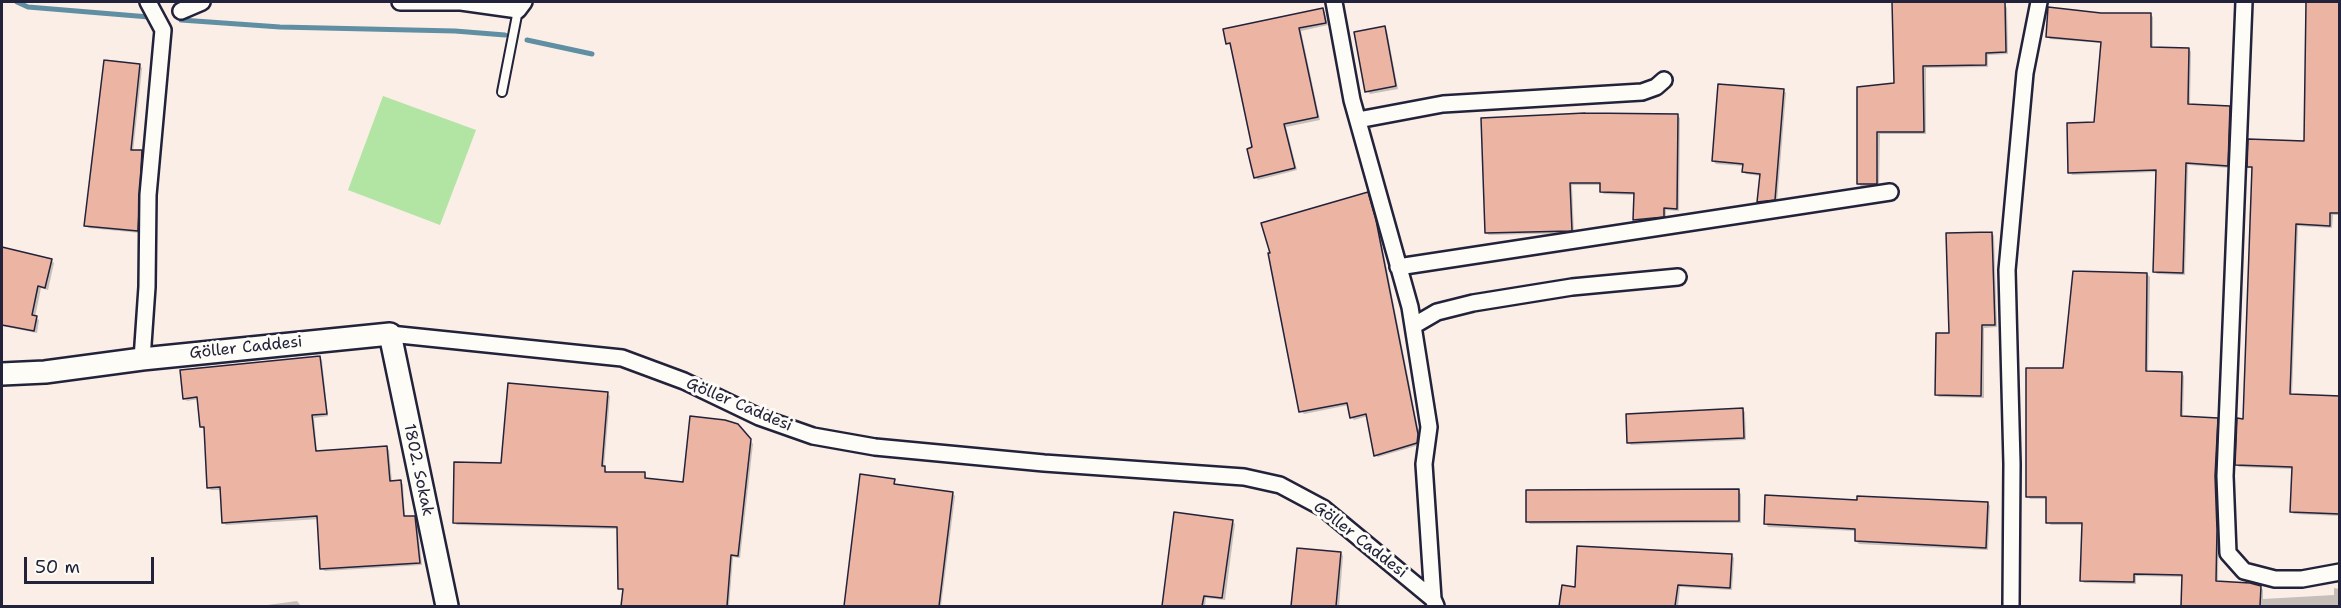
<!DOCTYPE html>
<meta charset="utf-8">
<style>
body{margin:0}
#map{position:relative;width:2341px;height:608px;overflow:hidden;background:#faeee6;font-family:"Shantell Sans",sans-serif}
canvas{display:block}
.frame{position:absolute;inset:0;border:3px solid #22223b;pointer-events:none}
.scale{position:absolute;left:24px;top:557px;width:130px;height:27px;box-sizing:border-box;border:3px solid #22223b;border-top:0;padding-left:8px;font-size:18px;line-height:21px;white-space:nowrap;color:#22223b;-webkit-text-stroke:4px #fdfcf7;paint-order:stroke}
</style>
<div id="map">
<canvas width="2341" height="608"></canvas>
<div class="frame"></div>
<div class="scale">50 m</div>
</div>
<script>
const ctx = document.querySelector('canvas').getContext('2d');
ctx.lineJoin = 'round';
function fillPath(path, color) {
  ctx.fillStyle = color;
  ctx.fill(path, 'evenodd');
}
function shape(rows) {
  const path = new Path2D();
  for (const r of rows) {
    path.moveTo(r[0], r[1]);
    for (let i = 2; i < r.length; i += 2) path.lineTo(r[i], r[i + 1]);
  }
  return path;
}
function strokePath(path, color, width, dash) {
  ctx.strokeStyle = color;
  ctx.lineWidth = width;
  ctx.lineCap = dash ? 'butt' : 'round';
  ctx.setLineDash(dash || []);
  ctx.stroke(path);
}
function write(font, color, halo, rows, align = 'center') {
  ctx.font = font + ' "Shantell Sans",sans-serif';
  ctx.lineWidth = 6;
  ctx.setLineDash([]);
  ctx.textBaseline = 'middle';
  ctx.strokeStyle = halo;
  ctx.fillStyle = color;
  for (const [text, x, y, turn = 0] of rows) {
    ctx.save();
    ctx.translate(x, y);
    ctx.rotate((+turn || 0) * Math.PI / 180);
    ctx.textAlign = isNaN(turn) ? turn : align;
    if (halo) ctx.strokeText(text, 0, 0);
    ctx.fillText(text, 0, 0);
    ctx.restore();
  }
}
fillPath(shape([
 [383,96,476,130,440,225,348,190]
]), '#b2e4a4');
fillPath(shape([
 [1894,2,1995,2,1995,4,2005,5,2007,8,2008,54,1988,55,1988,67,1926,68,1926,134,1880,134,1879,186,1861,186,1858,184,1858,88,1895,84],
 [2272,2,2340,2,2340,215,2333,215,2332,228,2298,226,2292,395,2340,397,2340,516,2294,514,2291,512,2293,469,2239,467,2237,464,2244,420,2253,169,2249,166,2306,143,2308,2],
 [1323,10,1325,13,1328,25,1301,31,1320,120,1286,127,1297,170,1258,180,1256,178,1248,150,1254,148,1232,45,1227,43],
 [2114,14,2150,14,2153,17,2153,48,2189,49,2191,52,2190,105,2229,108,2232,111,2230,168,2188,165,2185,275,2157,274,2154,271,2157,172,2072,175,2070,172,2096,124,2102,43,2050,39,2047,36],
 [1385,28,1387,31,1398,89,1370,94,1367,91],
 [139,65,142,68,133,152,141,152,144,155,140,233,89,228,86,225],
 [1784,91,1786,93,1777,202,1762,204,1759,202,1761,176,1746,174,1743,172,1744,166,1716,164,1713,161],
 [1677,115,1680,118,1679,211,1666,210,1666,219,1638,222,1635,220,1635,195,1604,194,1601,192,1601,185,1572,185,1574,233,1489,235,1486,233],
 [1367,194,1370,197,1378,224,1420,438,1419,445,1378,457,1375,455,1368,416,1354,420,1352,418,1349,405,1304,414,1301,411],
 [1992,233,1994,236,1997,327,1984,328,1984,398,1939,397,1936,394,1950,335],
 [2,249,51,260,54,263,48,290,41,288,35,317,39,320,37,333,2,326],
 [2147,274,2150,277,2148,372,2182,373,2184,376,2183,418,2217,419,2220,422,2218,583,2261,587,2263,590,2263,599,2334,595,2334,588,2340,589,2340,606,2182,606,2184,577,2136,576,2136,584,2084,583,2082,580,2083,525,2051,525,2048,522,2048,499,2030,499,2028,496,2065,370],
 [320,357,322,360,328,416,314,418,317,452,387,448,389,450,392,482,400,482,403,484,405,518,414,517,417,520,422,565,325,571,322,569,319,519,226,525,223,522,221,490,211,490,209,488,204,429,201,426,199,399,187,401,184,398],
 [607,394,610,396,604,467,607,473,645,473,647,479,684,484,737,425,753,444,740,558,733,557,729,606,622,606,624,591,620,588,618,529,457,525,454,522,503,465],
 [1742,410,1745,412,1746,440,1631,445,1629,443],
 [862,476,894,480,896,486,952,493,955,496,941,606,845,606],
 [1738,491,1741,494,1741,523,1530,524,1527,521],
 [1858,501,1988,503,1990,506,1988,550,1859,544,1856,541,1857,531,1768,527,1766,524],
 [1176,514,1232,521,1235,524,1225,600,1206,598,1205,606,1164,606],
 [1298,549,1341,553,1343,556,1339,606,1293,606],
 [1731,555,1734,558,1732,590,1680,587,1678,606,1561,606,1563,587,1577,589],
 [297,601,301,606,260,606]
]), '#0003');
strokePath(shape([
 [17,2,28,7,149,17],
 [181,20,280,27,455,31,505,35],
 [527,40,592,54]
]), '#608fa3', 5);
const building = shape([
 [1892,2,2005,2,2006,52,1986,53,1986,65,1923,66,1924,132,1877,132,1877,184,1857,184,1857,87,1894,83,1892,2],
 [2306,2,2340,2,2340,213,2330,213,2330,226,2296,224,2290,394,2340,396,2340,514,2290,512,2292,467,2235,465,2237,418,2243,419,2252,167,2247,167,2248,139,2304,141,2306,2],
 [2048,7,2101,13,2151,13,2151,47,2189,48,2188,104,2230,106,2228,166,2186,163,2183,273,2153,272,2156,170,2068,173,2067,123,2094,122,2101,42,2046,37,2048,7],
 [1323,8,1326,23,1299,28,1318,117,1284,124,1295,168,1254,178,1247,149,1252,147,1230,43,1226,44,1223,29,1323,8],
 [1385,26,1396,86,1365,92,1354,32,1385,26],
 [104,60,140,64,131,150,142,150,138,231,84,226,104,60],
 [1718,84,1784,89,1775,200,1757,202,1760,174,1742,172,1743,164,1712,161,1718,84],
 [1585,113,1678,114,1677,209,1664,208,1664,217,1633,220,1634,193,1600,192,1600,183,1570,183,1572,231,1485,233,1481,118,1585,113],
 [1368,192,1376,220,1418,434,1417,443,1374,456,1366,414,1350,418,1347,403,1299,412,1268,253,1270,253,1261,223,1368,192],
 [1992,232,1995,325,1982,325,1981,396,1935,395,1936,333,1949,333,1946,233,1992,232],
 [2,247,52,259,45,288,38,286,32,315,37,316,34,331,2,325,2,247],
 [2073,271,2147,273,2146,371,2182,372,2181,416,2218,418,2215,476,2217,530,2216,581,2250,583,2261,586,2260,606,2181,606,2182,575,2134,574,2134,582,2080,581,2082,523,2046,523,2046,497,2026,497,2026,368,2063,368,2073,271],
 [320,356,327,414,312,415,316,451,387,446,390,481,401,480,404,516,415,516,420,563,320,569,317,516,222,523,220,487,207,488,204,427,200,427,197,397,183,399,180,370,320,356],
 [508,383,608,392,602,466,605,466,605,472,645,472,645,478,683,482,690,416,725,420,738,424,751,439,738,556,731,555,727,606,621,606,623,589,618,589,617,527,453,523,454,462,501,463,508,383],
 [1743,408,1744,438,1627,443,1626,414,1743,408],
 [860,474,895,479,894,484,953,492,939,606,844,606,860,474],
 [1739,489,1739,521,1526,522,1526,490,1739,489],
 [1765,495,1857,500,1857,496,1988,502,1986,548,1855,541,1855,529,1764,524,1765,495],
 [1174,512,1233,520,1222,598,1204,596,1202,606,1162,606,1174,512],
 [1577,546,1732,554,1730,588,1678,585,1675,606,1559,606,1562,585,1575,587,1577,546],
 [1297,548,1341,552,1336,606,1291,606,1297,548]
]);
fillPath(building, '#ecb4a2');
strokePath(building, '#22223b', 1.5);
const lane = shape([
 [502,92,518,10]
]);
const street = shape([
 [400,2,461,2,518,10,524,2],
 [1334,2,1352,100,1410,307,1429,427,1424,464,1433,599],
 [2244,2,2225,476,2228,553,2244,571,2275,579,2302,579,2340,572],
 [181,11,202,2],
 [1358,120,1443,104,1642,92,1656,87,1664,80],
 [1398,267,1890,192],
 [1413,326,1437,312,1473,303,1572,287,1678,277],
 [390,334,622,358,684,381,759,417,813,436,875,447,1044,463,1244,477,1280,485,1323,508,1433,599,1436,606],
 [142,359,147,287,148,195,163,30,148,2],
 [2011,606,2012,464,2007,270,2025,73,2039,2]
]);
const secondary = shape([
 [2,374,45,372,142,359,390,334,447,606]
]);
strokePath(lane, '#22223b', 12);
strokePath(street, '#22223b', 20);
strokePath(secondary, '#22223b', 26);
strokePath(lane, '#fdfcf7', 8);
strokePath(street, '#fdfcf7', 15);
strokePath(secondary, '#fdfcf7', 21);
write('16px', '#22223b', '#fdfcf7', [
 ["Göller Caddesi",246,348,-6],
 ["Göller Caddesi",739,405,23],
 ["1802. Sokak",418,470,78],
 ["Göller Caddesi",1360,540,38]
]);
</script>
